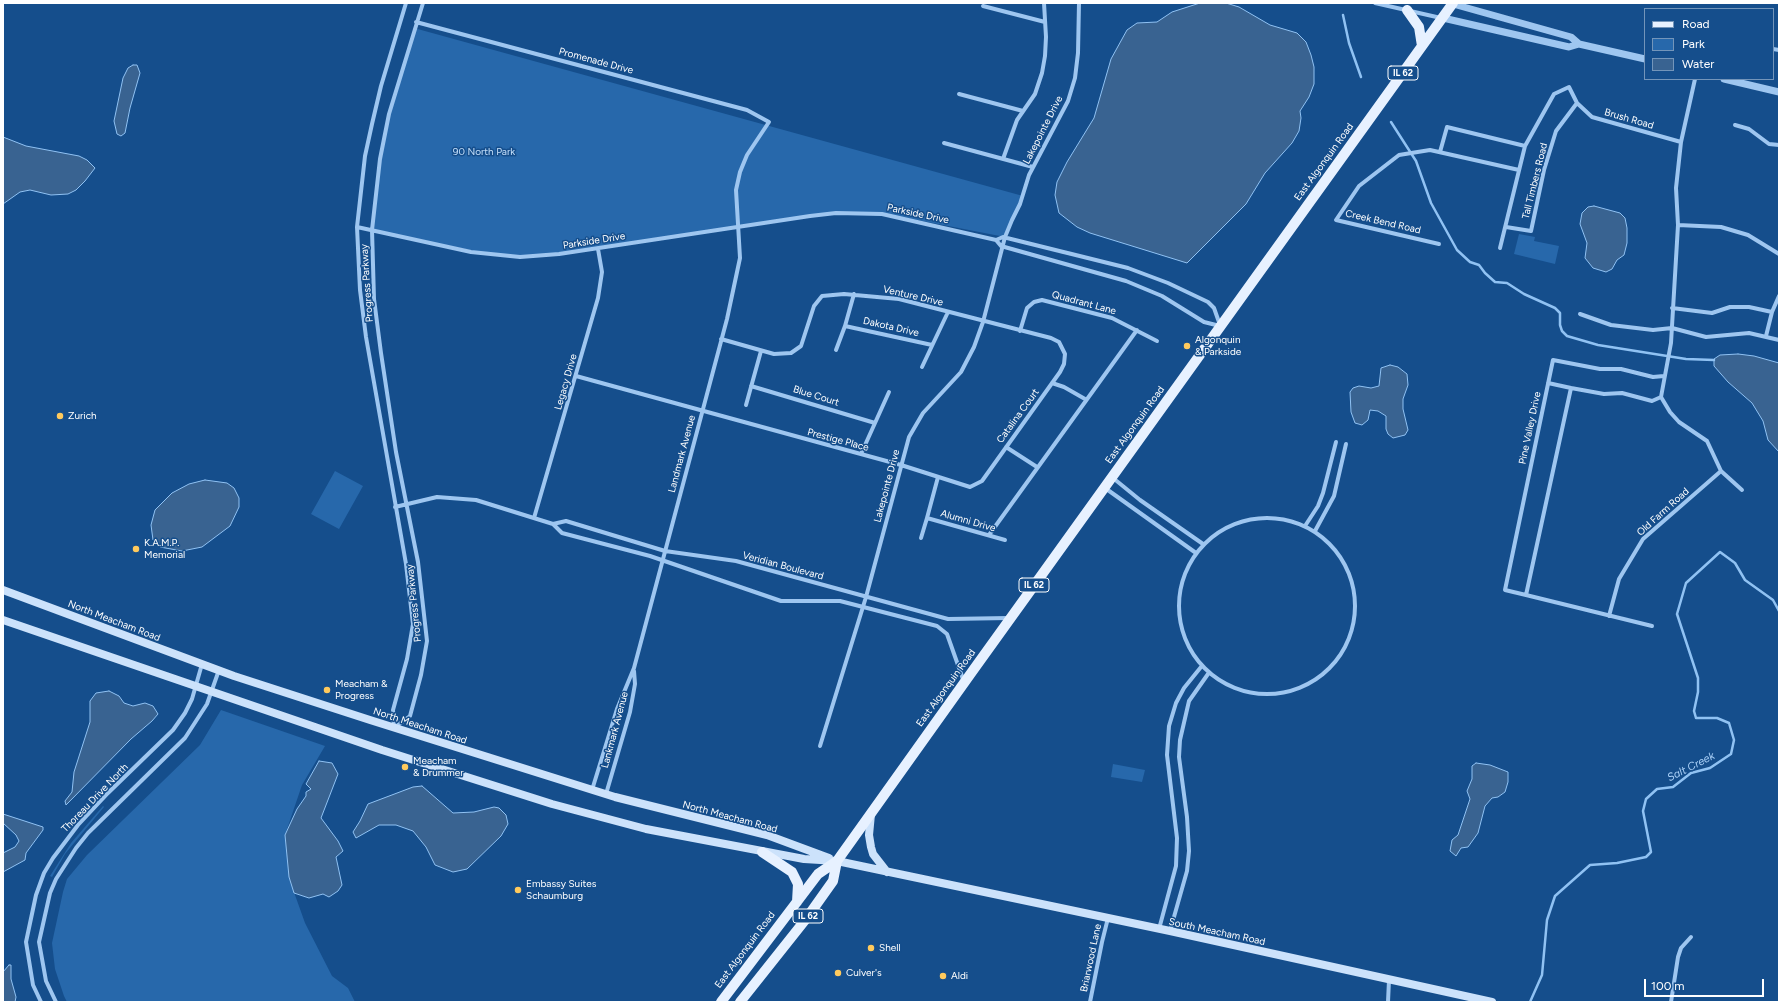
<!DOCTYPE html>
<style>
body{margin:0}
#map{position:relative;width:1782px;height:1005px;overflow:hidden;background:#154e8c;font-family:Figtree,sans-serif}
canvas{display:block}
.frame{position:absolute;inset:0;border:4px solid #fff;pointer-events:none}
.legend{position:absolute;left:1644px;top:8px;width:130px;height:72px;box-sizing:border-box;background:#154e8c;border:1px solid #7395ba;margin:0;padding:5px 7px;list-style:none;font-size:12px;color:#fff}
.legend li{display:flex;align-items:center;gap:8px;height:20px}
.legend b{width:20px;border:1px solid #7395ba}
.scale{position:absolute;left:1644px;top:979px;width:120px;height:18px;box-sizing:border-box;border:2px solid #fff;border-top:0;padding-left:5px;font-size:12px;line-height:14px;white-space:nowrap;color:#fff;-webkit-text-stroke:3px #154e8c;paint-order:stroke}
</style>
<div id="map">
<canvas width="1782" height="1005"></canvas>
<div class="frame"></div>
<ul class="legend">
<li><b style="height:5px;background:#e7f1ff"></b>Road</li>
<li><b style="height:11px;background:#2768ab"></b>Park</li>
<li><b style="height:11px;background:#396391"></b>Water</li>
</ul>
<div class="scale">100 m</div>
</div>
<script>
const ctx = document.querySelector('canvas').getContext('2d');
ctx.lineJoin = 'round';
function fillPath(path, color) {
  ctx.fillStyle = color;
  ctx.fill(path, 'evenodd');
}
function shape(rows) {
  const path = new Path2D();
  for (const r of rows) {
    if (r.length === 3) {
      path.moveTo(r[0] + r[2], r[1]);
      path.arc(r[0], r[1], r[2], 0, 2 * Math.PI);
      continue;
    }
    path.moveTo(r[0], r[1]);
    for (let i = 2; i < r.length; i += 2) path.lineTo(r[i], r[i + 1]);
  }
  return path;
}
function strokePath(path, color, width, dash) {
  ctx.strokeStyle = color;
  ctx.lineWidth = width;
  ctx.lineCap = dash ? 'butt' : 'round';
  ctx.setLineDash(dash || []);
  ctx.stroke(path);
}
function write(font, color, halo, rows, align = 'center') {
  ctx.font = font + ' Figtree,sans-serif';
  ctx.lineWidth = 3;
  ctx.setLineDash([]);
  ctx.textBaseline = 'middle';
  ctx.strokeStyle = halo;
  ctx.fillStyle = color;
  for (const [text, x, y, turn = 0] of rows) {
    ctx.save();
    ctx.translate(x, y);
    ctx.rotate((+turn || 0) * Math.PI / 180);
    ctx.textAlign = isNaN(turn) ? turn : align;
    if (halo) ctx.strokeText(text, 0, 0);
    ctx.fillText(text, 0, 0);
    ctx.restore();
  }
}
fillPath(shape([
 [414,28,1023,196,1005,237,902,217,837,213,605,248,520,257,489,254,372,230,374,204,389,114],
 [1519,234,1535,237,1534,241,1559,246,1555,264,1514,254],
 [335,471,363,486,339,529,311,514],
 [221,710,325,746,302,785,285,835,288,866,290,881,305,923,332,976,348,988,355,1002,67,1002,64,996,55,969,52,943,63,892,67,879,87,855,200,745],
 [1113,764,1145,770,1142,782,1111,777],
 [103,806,104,807,65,854,52,877,50,876,71,843]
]), '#2768ab');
const water = shape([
 [1200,3,1226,3,1239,7,1270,25,1297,33,1306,42,1311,55,1314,67,1314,84,1309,97,1300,111,1301,118,1299,131,1292,143,1265,173,1246,204,1187,263,1090,233,1077,227,1059,213,1055,195,1057,182,1067,162,1094,118,1111,59,1127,30,1137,23,1157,22,1172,12,1200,3],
 [133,65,137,65,140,73,130,108,125,133,121,136,117,134,114,121,123,78,128,68,133,65],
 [3,137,26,146,79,156,87,160,95,168,85,181,76,190,68,194,51,195,30,190,20,192,3,204,3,137],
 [1594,206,1620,213,1625,218,1627,228,1627,243,1624,255,1617,260,1612,269,1606,272,1593,268,1585,258,1587,243,1580,224,1582,213,1588,207,1594,206],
 [1738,354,1754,356,1779,363,1779,452,1768,440,1763,421,1752,403,1728,382,1714,366,1714,359,1720,355,1738,354],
 [1390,365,1398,367,1407,374,1408,385,1403,399,1403,409,1408,430,1405,435,1393,438,1388,434,1386,429,1386,416,1378,411,1370,410,1368,420,1362,425,1355,423,1351,412,1350,392,1353,388,1359,386,1371,388,1379,386,1381,368,1390,365],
 [205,480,227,483,234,488,239,498,239,507,230,526,202,547,182,551,160,547,153,540,151,525,155,510,172,493,189,484,205,480],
 [109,691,119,696,124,703,133,706,145,703,153,706,158,714,152,721,131,739,66,805,65,801,72,792,74,772,90,722,90,701,96,693,109,691],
 [319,761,332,763,338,774,321,818,338,841,343,851,336,857,342,885,338,891,329,897,323,894,309,898,294,893,289,877,285,835,297,809,306,796,306,792,311,789,306,784,319,761],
 [1476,763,1490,765,1508,772,1508,782,1505,792,1498,797,1492,798,1485,806,1478,833,1468,847,1461,848,1456,856,1450,851,1452,840,1458,835,1470,799,1467,791,1472,779,1472,766,1476,763],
 [422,786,453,813,474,812,494,807,499,808,506,815,508,824,501,836,467,869,453,872,435,865,426,847,413,831,396,825,379,825,356,838,353,832,360,821,368,804,413,787,422,786],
 [3,814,43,827,43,830,26,853,25,860,3,872,3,853,15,847,19,841,16,835,3,823,3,814],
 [9,965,11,965,11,979,16,997,15,1002,3,1002,3,972,9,965]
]);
fillPath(water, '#396391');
strokePath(water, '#90c2f3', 1);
strokePath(shape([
 [1343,15,1349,43,1361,77],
 [1391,122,1416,161,1431,203,1457,250,1470,262,1479,265,1485,273,1495,282,1507,283,1524,294,1555,308,1560,313,1560,325,1562,331,1567,336,1598,345,1686,359,1714,360],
 [1530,1002,1542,975,1547,920,1555,896,1590,865,1617,863,1646,857,1651,852,1643,811,1646,799,1657,789,1673,787,1691,773,1710,768,1731,754,1734,740,1729,723,1717,718,1696,718,1694,711,1698,692,1698,678,1677,614,1686,583,1720,552,1735,563,1745,580,1773,600,1779,611]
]), '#90c2f3', 2.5);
strokePath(shape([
 [1375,3,1441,18],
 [983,6,1045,22],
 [416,22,747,110,769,122,747,155,740,172,736,190,740,258,727,319,634,668,617,709,592,790],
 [1773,49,1779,50],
 [959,94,1023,111],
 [1577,103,1592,117,1681,142],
 [1735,125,1749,129,1769,144,1779,145],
 [944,143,1033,167],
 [1440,152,1447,127,1525,146],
 [1003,159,1017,120,1035,94,1042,73,1045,56,1046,37,1044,3],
 [1678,225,1721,227,1748,235,1779,254],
 [357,227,471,252,520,257,559,254,810,216,836,213,882,214,996,240,1001,246,1126,281,1162,296,1204,322,1220,326],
 [996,240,1003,237,1128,268,1168,283,1208,302,1214,308,1220,325],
 [1439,244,1336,220,1359,186,1399,155,1430,150,1519,170],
 [1500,248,1525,146,1554,94,1569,87,1577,103,1556,131,1544,170,1531,231,1506,227],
 [854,294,845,326,932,345],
 [1672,308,1712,313,1730,307,1749,307,1772,312],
 [1580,314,1611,325,1653,330,1672,328,1706,337,1749,333,1779,340],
 [1020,331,1027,308,1034,302,1042,300,1112,318,1157,341],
 [1766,336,1772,312,1779,296],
 [836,350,845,326],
 [922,367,948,312],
 [576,376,901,465,970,487,982,481,1060,372,1064,364,1065,354,1059,342,1051,338,899,299,844,294,822,296,814,306,801,346,791,353,774,354,721,339],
 [1052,383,1064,387,1085,399],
 [1548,383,1571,388],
 [751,386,875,423],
 [1661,397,1671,343,1678,225,1676,188,1681,142,1695,79],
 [1661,397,1670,412,1679,422,1707,441,1721,471,1742,490],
 [746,405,761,351],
 [1006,447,1037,467],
 [861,454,889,392],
 [938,477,927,518,1005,540],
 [1113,478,1140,500,1203,544],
 [1105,488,1196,553],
 [395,507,437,497,476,500,553,524,562,533,650,556,781,601,840,601,937,626,947,634,964,682],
 [1267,606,88],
 [534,518,598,298,602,272,598,249],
 [553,524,566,521,665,551,736,561,948,619,1009,618],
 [1305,526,1318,506,1323,493,1336,442],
 [1315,531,1334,496,1346,444],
 [989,535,1137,330],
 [921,538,927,518],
 [1526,595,1505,590,1553,360,1600,369,1621,369,1653,377,1664,376],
 [1609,616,1619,579,1643,539,1721,471],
 [1652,626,1526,595,1571,388,1604,394,1622,393,1652,401,1661,397],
 [394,728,410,716,421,675,427,641,418,562,396,452,381,353,374,299,372,230,380,159,389,114,423,3],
 [394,728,393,710,407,659,413,624,406,564,366,337,360,290,357,227,365,156,372,124,381,86,406,3],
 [820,746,866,597,909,437,923,413,961,372,974,347,983,322,1005,237,1012,220,1020,204,1029,175,1068,101,1075,78,1078,53,1079,3],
 [606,794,630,712,635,684,634,671],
 [1159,929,1176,866,1177,838,1167,755,1169,726,1176,703,1184,688,1201,667],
 [1170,931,1187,871,1189,851,1187,817,1179,757,1180,740,1189,701,1208,674],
 [41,1002,33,985,26,942,36,895,44,873,53,858,78,825,108,793,173,730,185,713,192,699,202,664],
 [56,1002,46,981,39,942,50,893,56,879,76,848,88,833,185,738,207,704,219,670],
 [1090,1002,1102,942,1108,918],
 [1388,1002,1389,980],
 [1671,1002,1678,957,1681,948,1691,937]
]), '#9ec6f0', 4);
strokePath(shape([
 [1453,4,1571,37,1579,44],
 [1443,18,1569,47,1579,44,1645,59],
 [1724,79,1779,92]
]), '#9ec6f0', 7);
strokePath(shape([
 [3,590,234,676,370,720,615,797,767,835,829,858],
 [3,620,382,750,552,804,646,829,804,859,837,861,1170,931,1492,1002],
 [871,814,869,835,871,847,873,854,887,872]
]), '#cce2fb', 8);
strokePath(shape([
 [1407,10,1419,27,1422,46],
 [762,852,792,872,798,884,797,902],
 [721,1002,818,874,837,861,974,669,1453,3],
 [740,1002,806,919,833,881,837,861]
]), '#e7f1ff', 10);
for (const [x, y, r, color] of [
 [1187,346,4,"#ffca5d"],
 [60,416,4,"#ffca5d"],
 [136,549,4,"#ffca5d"],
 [327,690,4,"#ffca5d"],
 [405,767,4,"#ffca5d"],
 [518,890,4,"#ffca5d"],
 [871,948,4,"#ffca5d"],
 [838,973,4,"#ffca5d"],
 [943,976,4,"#ffca5d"]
]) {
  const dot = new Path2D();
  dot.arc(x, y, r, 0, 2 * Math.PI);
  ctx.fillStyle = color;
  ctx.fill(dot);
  strokePath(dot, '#154e8c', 1.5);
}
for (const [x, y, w] of [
 [1403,73,30],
 [1034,585,30],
 [808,916,30]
]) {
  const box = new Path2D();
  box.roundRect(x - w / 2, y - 7, w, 14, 3);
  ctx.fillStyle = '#154e8c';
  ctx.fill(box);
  strokePath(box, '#fff', 1);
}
write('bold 9px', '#fff', null, [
 ["IL 62",1403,73],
 ["IL 62",1034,585],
 ["IL 62",808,916]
]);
write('10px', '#fff', '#154e8c', [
 ["Promenade Drive",596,61,15],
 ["Brush Road",1629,119,16],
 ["Lakepointe Drive",1043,130,-63],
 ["East Algonquin Road",1324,162,-54],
 ["Tall Timbers Road",1535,181,-76],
 ["Parkside Drive",918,214,12],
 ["Creek Bend Road",1383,222,13],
 ["Parkside Drive",594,241,-9],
 ["Progress Parkway",367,283,-94],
 ["Venture Drive",913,296,13],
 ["Quadrant Lane",1084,303,15],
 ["Dakota Drive",891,327,13],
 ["Legacy Drive",566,382,-74],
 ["Blue Court",816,396,17],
 ["Catalina Court",1018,416,-54],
 ["East Algonquin Road",1135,425,-54],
 ["Pine Valley Drive",1530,428,-78],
 ["Prestige Place",838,440,15],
 ["Landmark Avenue",682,454,-75],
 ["Lakepointe Drive",887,486,-75],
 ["Old Farm Road",1663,512,-42],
 ["Alumni Drive",968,521,16],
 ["Veridian Boulevard",783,566,15],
 ["Progress Parkway",414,603,-96],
 ["North Meacham Road",114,621,21],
 ["East Algonquin Road",946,688,-54],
 ["North Meacham Road",420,726,18],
 ["Lankmark Avenue",615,730,-75],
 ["Thoreau Drive North",95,798,-46],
 ["North Meacham Road",730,817,15],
 ["South Meacham Road",1217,932,12],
 ["East Algonquin Road",745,950,-53],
 ["Briarwood Lane",1091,958,-78]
]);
write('10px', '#c5e0fb', '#154e8c', [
 ["90 North Park",484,152]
]);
write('10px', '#fff', '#154e8c', [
 ["Algonquin",1195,340],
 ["& Parkside",1195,352],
 ["Zurich",68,416],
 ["K.A.M.P.",144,543],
 ["Memorial",144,555],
 ["Meacham &",335,684],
 ["Progress",335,696],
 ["Meacham",413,761],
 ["& Drummer",413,773],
 ["Embassy Suites",526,884],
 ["Schaumburg",526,896],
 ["Shell",879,948],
 ["Culver's",846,973],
 ["Aldi",951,976]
], 'left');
write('italic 11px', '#aad0f7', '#154e8c', [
 ["Salt Creek",1691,767,-27]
]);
</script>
